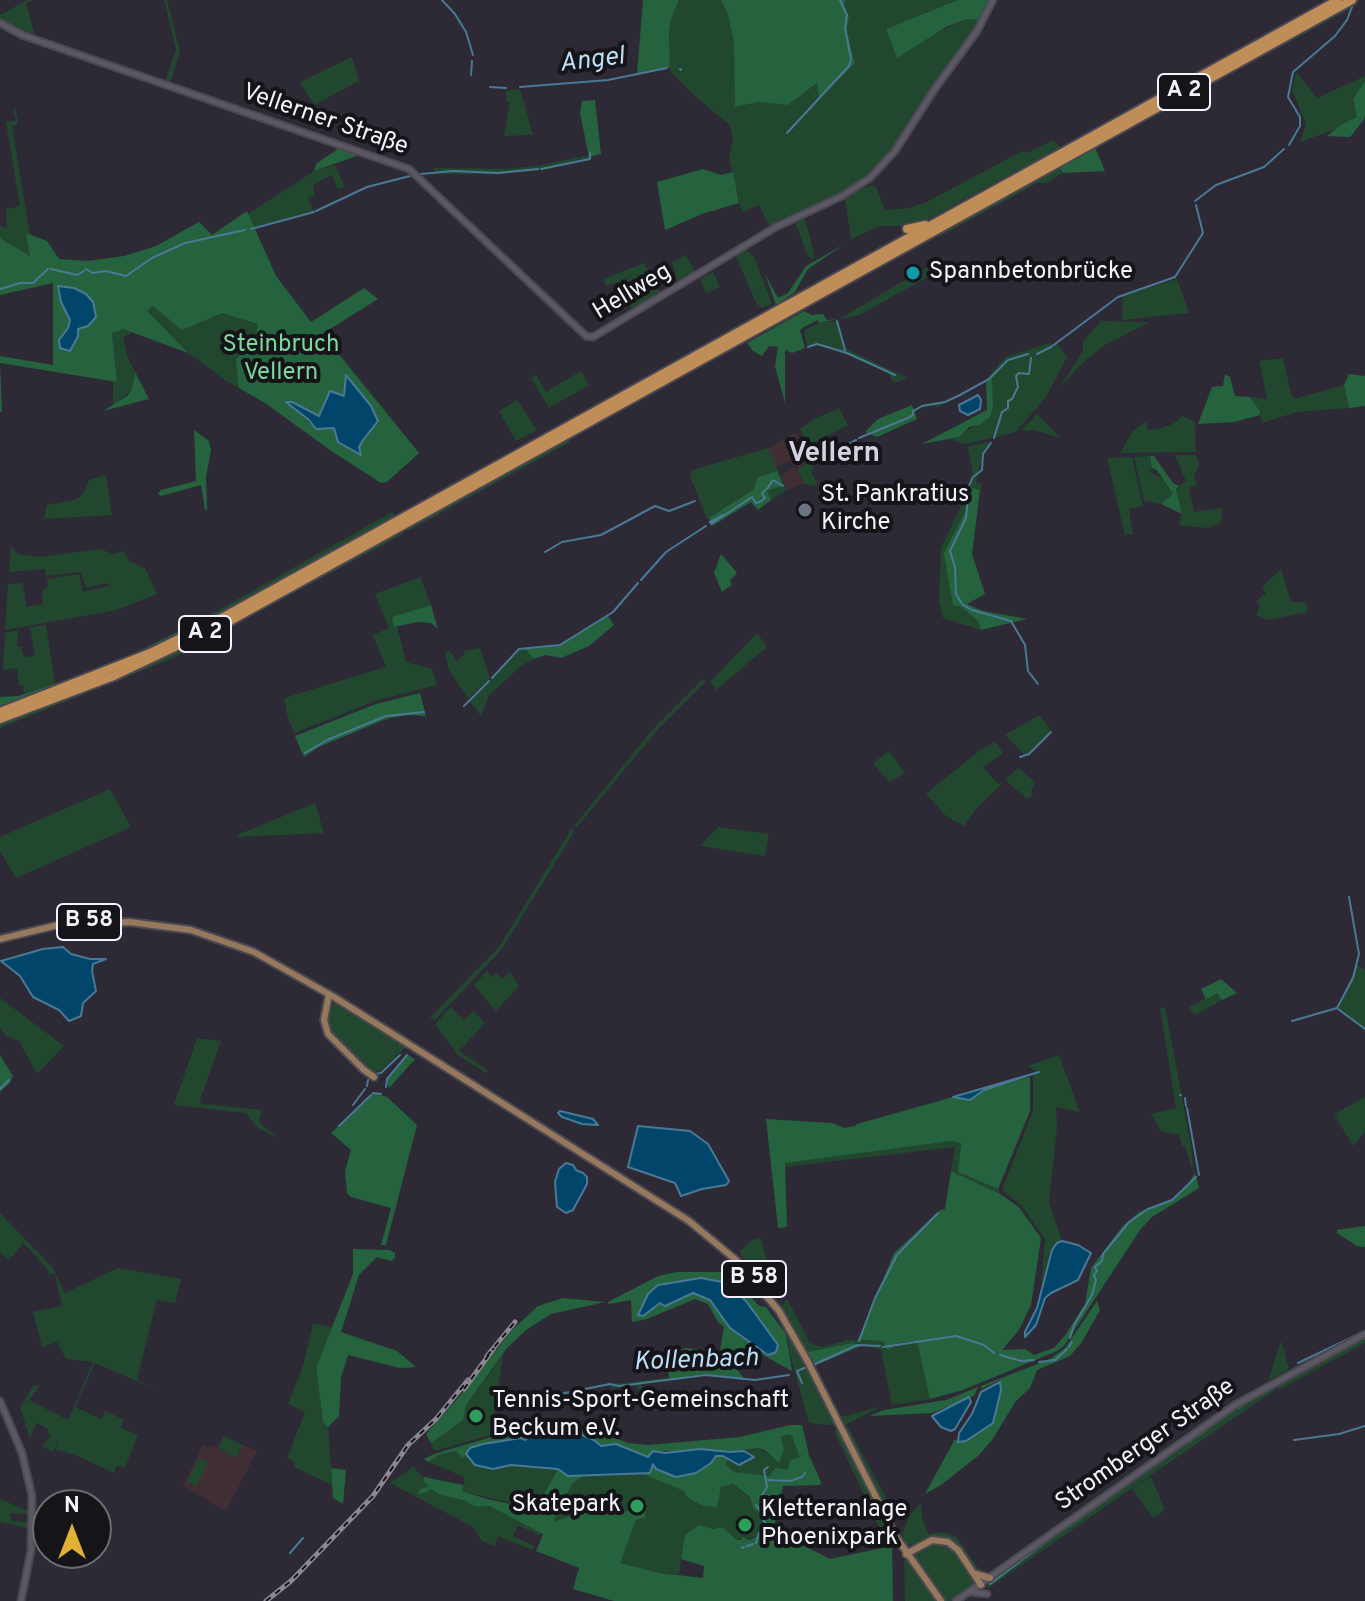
<!DOCTYPE html>
<meta charset="utf-8">
<style>
body{margin:0}
#map{position:relative;width:1365px;height:1601px;overflow:hidden;background:#2d2a36;font-family:Overpass,sans-serif}
canvas{display:block}
.north{position:absolute;left:32px;top:1489px;width:80px;height:80px;box-sizing:border-box;background:#151419;border:2px solid #6e6c73;border-radius:50%;rotate:0deg;font-size:22px;font-weight:700;line-height:32px;text-align:center;color:#f3f1f9}
.north::after{content:'';display:block;margin:auto;width:28px;height:36px;background:#dfb034;clip-path:polygon(50% 0,100% 100%,50% 72%,0 100%)}
</style>
<div id="map">
<canvas width="1365" height="1601"></canvas>
<div class="north">N</div>
</div>
<script>
const ctx = document.querySelector('canvas').getContext('2d');
ctx.lineJoin = 'round';
function fillPath(path, color) {
  ctx.fillStyle = color;
  ctx.fill(path, 'evenodd');
}
function shape(rows) {
  const path = new Path2D();
  for (const r of rows) {
    path.moveTo(r[0], r[1]);
    for (let i = 2; i < r.length; i += 2) path.lineTo(r[i], r[i + 1]);
  }
  return path;
}
function strokePath(path, color, width, dash) {
  ctx.strokeStyle = color;
  ctx.lineWidth = width;
  ctx.lineCap = dash ? 'butt' : 'round';
  ctx.setLineDash(dash || []);
  ctx.stroke(path);
}
function write(font, color, halo, rows, align = 'center') {
  ctx.font = font + ' Overpass,sans-serif';
  ctx.lineWidth = 8;
  ctx.setLineDash([]);
  ctx.textBaseline = 'middle';
  ctx.strokeStyle = halo;
  ctx.fillStyle = color;
  for (const [text, x, y, turn = 0] of rows) {
    ctx.save();
    ctx.translate(x, y);
    ctx.rotate((+turn || 0) * Math.PI / 180);
    ctx.textAlign = isNaN(turn) ? turn : align;
    if (halo) ctx.strokeText(text, 0, 0);
    ctx.fillText(text, 0, 0);
    ctx.restore();
  }
}
fillPath(shape([
 [796,432,812,462,799,468,797,464,792,465,790,461,775,467,768,448],
 [794,467,804,483,787,490,781,475],
 [203,1445,210,1449,212,1445,236,1458,243,1445,257,1451,226,1511,183,1486]
]), '#412e34');
fillPath(shape([
 [27,0,33,0,26,3,34,32,32,36,0,22,0,15],
 [164,0,167,0,180,51,170,84,165,82,176,49],
 [679,0,721,0,728,15,734,42,736,107,759,102,788,105,817,83,820,98,855,63,847,31,849,16,844,7,845,0,958,0,886,29,927,37,967,19,979,20,895,147,873,173,849,190,770,227,759,205,742,212,729,159,733,139,730,125,697,98,670,71,669,33,671,19],
 [1350,5,1349,9,1096,148,1095,145],
 [352,57,359,81,314,105,300,82],
 [1296,72,1317,98,1365,76,1365,81,1353,99,1357,117,1336,129,1300,142,1306,124,1292,90],
 [520,89,533,135,504,136,509,108,509,102,506,102,506,91],
 [15,107,18,121,17,125,12,126,30,235,27,233,30,256,0,238,0,226,7,228,6,209,20,206,6,122,16,121,13,108],
 [1053,140,1060,147,923,222,907,226,880,226,851,239,845,198,860,188,875,185,885,210,908,208,927,202,1022,151,1027,153],
 [589,155,592,156,590,160,542,170,501,174,435,174,434,168,503,169,536,166],
 [335,165,345,187,338,189,332,175,313,185,315,195,308,198,314,211,254,227,248,214,314,171],
 [1058,166,1062,173,1047,183,1037,183,937,238,944,231],
 [804,218,810,237,815,260,808,256,795,222],
 [746,249,754,257,772,304,762,308,756,303,736,257],
 [686,255,697,275,678,285,672,262],
 [944,257,947,266,860,315,839,319],
 [644,263,662,295,634,312,629,302,634,299,627,279,606,286,603,279],
 [713,272,720,287,706,293,700,279],
 [1177,279,1189,313,1122,320,1123,296],
 [125,287,311,327,336,350,419,453,387,481,379,482,265,403,225,380,188,353,133,332,123,338,127,356,135,372,132,389,113,406,113,382,117,382,112,333],
 [837,321,845,348,907,378,906,379,893,383,889,374,868,363,818,344,808,347,804,334,806,329,819,323],
 [1101,321,1149,322,1105,345,1082,363,1058,390,1083,351,1083,341],
 [1051,343,1053,348,1057,343,1067,357,1046,397,1016,432,966,444,951,440,990,417,993,408,991,379,938,407,928,405,914,412,914,410,921,405,945,401,984,382,1005,357],
 [1283,358,1291,394,1294,399,1344,385,1349,408,1297,412,1262,423,1260,411,1250,397,1267,399,1259,361],
 [581,371,589,385,549,408,531,378,536,375,546,392],
 [517,400,537,430,516,441,499,411],
 [839,408,848,425,809,446,800,429,814,419],
 [1037,414,1061,438,1034,430,1023,431,1022,429],
 [1183,416,1195,422,1196,452,1120,453,1133,431,1146,421,1148,430,1157,429,1173,424],
 [568,439,570,442,408,531,406,528],
 [991,441,983,454,976,482,982,484,980,490,970,488,960,606,978,621,981,630,943,618,939,601,941,548,974,479,968,447],
 [768,448,787,490,771,500,767,490,777,471,758,477,753,490,716,516,707,519,690,476,692,470],
 [1175,455,1195,455,1197,458,1199,465,1194,477,1197,485,1189,488,1194,512,1222,508,1221,523,1207,528,1179,525,1182,513,1176,489,1186,481],
 [1150,456,1152,468,1150,472,1163,479,1173,495,1161,504,1144,501,1134,457],
 [1132,457,1143,506,1129,509,1133,535,1125,535,1107,458],
 [812,462,814,466,811,472,818,484,814,486,804,483,797,469],
 [106,475,112,515,44,519,47,505,75,500,84,493,89,480],
 [392,512,395,518,196,627,73,681,72,678,138,651,217,611],
 [401,530,403,534,173,658,0,728,0,722,134,672,172,655],
 [11,547,18,554,40,557,100,549,113,554,124,551,130,562,145,568,157,594,117,610,5,630,8,584,23,583,26,607,43,604,42,590,48,587,47,579,79,574,83,592,109,586,107,583,86,588,81,572,46,576,45,569,9,572],
 [1281,569,1291,602,1305,602,1308,612,1268,620,1256,615,1260,605,1256,602,1266,593,1262,587],
 [420,577,431,605,393,617,397,626,406,662,432,669,437,685,375,701,294,733,288,718,284,698,386,667,373,635,389,628,375,594],
 [46,625,55,684,24,694,23,685,19,685,17,668,3,670,5,633,18,630,17,647,21,647,24,657,35,656,30,627],
 [757,633,767,647,716,690,710,682],
 [480,648,490,678,468,699,449,670,445,652,450,651,457,661,465,654,464,651],
 [526,649,533,659,520,667,489,695,481,716,470,701,520,650],
 [704,678,705,682,659,728,577,827,574,826,653,729],
 [1040,715,1051,731,1028,754,1024,754,1005,735],
 [995,742,1003,753,983,767,998,784,1004,782,975,810,964,826,946,816,926,794,980,750],
 [889,751,905,773,889,782,873,763],
 [1018,768,1036,783,1031,790,1033,795,1027,799,1005,780],
 [110,789,131,827,16,878,0,851,0,837],
 [315,803,324,833,238,837,237,835],
 [718,827,769,834,765,856,700,846],
 [572,828,574,832,502,949,435,1020,432,1018,426,1022,499,947],
 [1357,965,1365,970,1365,1028,1337,1008],
 [487,971,492,977,496,973,503,979,510,972,519,986,496,1011,474,985],
 [1217,992,1222,1000,1195,1015,1189,1007],
 [0,998,64,1046,37,1074,19,1041,6,1036,0,1027],
 [335,1003,338,1004,407,1046,380,1071,370,1072,333,1038,327,1024,328,1013],
 [451,1007,464,1020,474,1011,485,1023,459,1051,488,1070,486,1073,458,1055,435,1024],
 [1165,1007,1191,1146,1194,1175,1185,1146,1182,1146,1179,1135,1161,1131,1151,1114,1176,1108,1160,1008],
 [197,1038,221,1041,200,1100,201,1104,262,1110,259,1119,263,1126,280,1138,259,1129,246,1113,174,1105],
 [1059,1055,1080,1112,1056,1107,1057,1127,1049,1203,1062,1241,1057,1243,1052,1250,1041,1286,1045,1239,1021,1205,1002,1190,1033,1111,1033,1076,1038,1072,1027,1066],
 [1365,1097,1365,1132,1353,1146,1334,1114],
 [951,1141,961,1143,958,1172,998,1189,1000,1194,951,1171,955,1147,784,1167,784,1163],
 [0,1213,52,1267,65,1293,118,1268,181,1279,175,1303,157,1300,137,1380,164,1393,95,1363,75,1407,101,1419,105,1411,123,1419,121,1428,138,1435,125,1468,117,1465,114,1473,73,1454,56,1450,59,1439,53,1452,42,1446,51,1436,47,1433,48,1429,37,1423,30,1438,20,1408,33,1386,40,1385,29,1400,68,1420,93,1362,66,1359,57,1342,42,1347,33,1312,62,1306,55,1274,48,1274,49,1271,24,1243,9,1260,0,1252],
 [761,1238,767,1263,750,1267,739,1252,752,1240],
 [787,1299,809,1341,815,1345,823,1347,847,1340,878,1341,883,1341,888,1349,896,1345,918,1342,930,1399,892,1405,881,1351,878,1349,852,1343,816,1350,808,1352,841,1417,882,1406,843,1426,812,1364,808,1366,837,1426,809,1423,791,1358,782,1307],
 [313,1323,334,1328,316,1368,323,1421,328,1427,332,1485,294,1467,295,1462,287,1458,305,1412,288,1404,303,1366],
 [1365,1336,1365,1343,1279,1390,1277,1384],
 [1281,1341,1289,1369,1268,1381],
 [503,1355,491,1435,434,1451,431,1443,449,1428],
 [703,1374,703,1376,641,1384,652,1400,646,1409,636,1384,611,1389,611,1386,586,1388,575,1393,561,1394,555,1400,499,1408,555,1399,560,1393,585,1387],
 [1274,1386,1275,1390,1135,1486,1151,1477,1165,1510,1153,1518,1132,1488,989,1588,986,1587,990,1581,1045,1541,1228,1412],
 [848,1427,896,1516,893,1526,844,1428],
 [839,1430,894,1540,892,1546,882,1533,834,1431],
 [787,1434,792,1436,801,1457,787,1470,770,1476,734,1472,726,1465,728,1459,739,1465,752,1454,744,1451,758,1448,775,1457,783,1445,781,1437],
 [224,1436,243,1445,236,1458,218,1448],
 [457,1451,462,1457,466,1454,475,1465,493,1469,511,1465,558,1469,544,1494,540,1510,461,1491,465,1480,462,1476,428,1462,439,1455],
 [199,1458,208,1462,196,1486,187,1482],
 [414,1466,418,1473,424,1477,423,1481,429,1485,420,1495,428,1489,433,1489,441,1495,463,1500,477,1507,489,1506,498,1511,541,1533,540,1536,518,1525,513,1536,534,1546,532,1550,498,1536,495,1546,482,1541,473,1527,390,1483],
 [642,1474,684,1491,717,1500,721,1487,733,1484,750,1498,762,1515,763,1525,760,1536,737,1540,722,1527,685,1535,679,1574,660,1573,619,1563,636,1520,641,1520,647,1505,642,1512,630,1510,552,1523,572,1484,584,1475],
 [0,1499,28,1511,28,1514,10,1513,11,1521,29,1522,28,1528,0,1522],
 [921,1503,922,1518,928,1534,941,1532,956,1536,978,1568,985,1572,980,1573,976,1570,956,1544,948,1539,929,1538,915,1544,906,1545,902,1539,903,1532,910,1515],
 [930,1543,942,1543,953,1548,975,1582,972,1588,950,1601,943,1601,914,1560,916,1551],
 [904,1560,907,1560,938,1601,905,1601]
]), '#22472f');
fillPath(shape([
 [643,0,679,0,671,19,669,33,670,67,637,74],
 [721,0,845,0,844,7,849,16,847,31,855,63,819,99,817,83,788,105,759,102,735,107,734,42,728,15],
 [958,0,989,0,979,20,967,19,946,27,897,58,886,29],
 [1365,81,1365,116,1363,121,1350,137,1327,136,1341,125,1357,117,1353,99],
 [595,100,601,154,589,157,580,113,582,101],
 [1094,145,1105,171,1063,173,1058,166],
 [339,148,359,155,314,171,316,164],
 [703,169,721,175,733,172,739,203,702,214,665,230,657,182],
 [247,211,276,276,311,322,364,288,378,299,322,334,419,453,387,482,381,483,330,450,265,403,239,388,236,359,254,344,258,324,222,313,182,330,153,306,147,311,188,353,123,329,112,333,117,382,0,363,2,412,0,412,0,356,53,365,53,283,0,295,0,238,30,256,26,233,47,241,59,259,87,261,124,256,156,246,199,222,212,235],
 [59,286,74,288,86,294,93,302,96,317,78,329,78,336,70,351,65,333,70,320,61,302],
 [346,377,371,406,378,421,359,447,338,442,334,428,316,429,287,402,320,417,326,405,327,396,344,397],
 [845,244,808,269,795,292,776,305,765,274,778,298,788,293,806,266],
 [804,311,811,315,823,314,827,320,839,319,819,323,818,320,804,327,800,330,805,348,792,353,785,350,785,403,775,366,778,347,769,346,762,356,753,351,747,343],
 [135,372,149,399,103,411,127,396,132,389],
 [1225,374,1230,377,1235,396,1250,397,1260,411,1260,415,1234,422,1198,424,1212,387,1223,386],
 [1349,374,1365,376,1365,406,1349,408,1344,385],
 [992,378,993,408,990,417,979,425,969,427,959,437,922,444,987,410,986,383],
 [912,405,917,419,877,437,865,432,878,419],
 [194,430,209,441,211,450,206,477,207,510,205,510,201,485,161,496,158,494,161,490,196,481],
 [1150,456,1154,456,1173,483,1179,486,1176,489,1182,514,1161,504,1173,494,1157,470,1152,468],
 [777,471,783,486,767,490,771,500,758,510,751,502,712,526,709,518,753,490,758,477],
 [970,487,980,490,972,554,985,594,967,604,983,611,1027,619,981,630,978,621,960,606,953,606,944,553,967,509],
 [721,554,737,573,730,580,732,585,722,592,714,573],
 [431,605,438,629,431,623,418,622,394,627,392,617],
 [608,616,614,625,589,646,561,658,546,655,533,659,526,649,559,646],
 [72,678,73,681,0,708,0,697,18,696],
 [420,693,426,716,408,715,386,719,319,747,304,757,295,736,376,704],
 [1221,979,1237,993,1222,1000,1217,993,1206,999,1201,989],
 [0,1055,13,1076,10,1083,0,1092],
 [408,1055,415,1059,389,1088,387,1080],
 [1030,1077,1030,1111,998,1189,958,1172,961,1143,951,1141,785,1163,787,1227,778,1228,766,1119,832,1123,844,1128,855,1126,857,1124,953,1097,970,1100,984,1090],
 [373,1093,387,1097,417,1125,386,1245,381,1245,391,1208,351,1197,347,1193,345,1171,351,1150,331,1133],
 [951,1171,1000,1194,1019,1207,1041,1238,1031,1305,1019,1330,1002,1350,1025,1349,1034,1355,1054,1348,1066,1334,1085,1304,1091,1268,1122,1227,1139,1212,1172,1199,1186,1187,1195,1173,1199,1188,1152,1217,1140,1230,1064,1346,1057,1351,963,1390,930,1399,917,1341,899,1343,888,1350,883,1341,858,1340,894,1253,940,1210,945,1209],
 [1365,1226,1365,1247,1357,1246,1337,1233,1337,1230],
 [353,1249,390,1250,395,1253,395,1258,391,1261,377,1257,359,1275,341,1332,397,1351,416,1367,400,1368,348,1355,341,1378,339,1416,328,1427,323,1422,316,1368,353,1274],
 [677,1272,721,1272,737,1281,759,1306,766,1307,786,1334,792,1371,754,1350,739,1359,737,1369,745,1380,703,1374,669,1379,667,1363,664,1362,663,1354,685,1348,720,1351,724,1327,718,1322,708,1304,695,1299,647,1319,632,1322,631,1300,609,1304,608,1302,658,1276],
 [673,1281,746,1301,730,1328,710,1300,704,1296,693,1293,665,1306,661,1303,658,1305],
 [563,1298,605,1302,551,1314,526,1330,507,1348,466,1405,463,1420,431,1443,426,1434,465,1390,512,1330,538,1306],
 [1097,1301,1100,1310,1082,1342,1070,1356,1037,1370,1030,1388,1016,1401,992,1440,978,1456,941,1485,925,1494,955,1439,959,1442,966,1441,993,1423,1001,1390,1000,1380,981,1389,981,1386,1050,1359,1065,1348],
 [852,1343,861,1346,816,1365,807,1352],
 [978,1387,974,1396,932,1413,869,1416,884,1410,946,1400],
 [790,1425,802,1425,809,1455,821,1482,820,1485,783,1486,773,1530,830,1559,892,1546,893,1601,614,1601,573,1589,579,1568,536,1551,543,1534,489,1506,477,1507,463,1500,441,1495,432,1489,418,1495,420,1489,429,1486,423,1481,424,1477,463,1485,462,1491,487,1499,539,1510,544,1494,558,1469,568,1476,584,1475,572,1484,553,1522,597,1508,641,1512,647,1500,645,1518,636,1520,620,1563,660,1573,703,1578,704,1566,681,1559,685,1535,699,1525,713,1529,722,1527,737,1540,742,1540,742,1537,749,1540,760,1535,763,1525,762,1515,753,1508,750,1497,733,1484,721,1487,717,1507,703,1506,686,1496,684,1491,642,1474,650,1473,653,1464,723,1456,728,1459,726,1465,734,1472,770,1476,775,1468,787,1470,791,1460,800,1457,792,1436,787,1434,781,1437,784,1450,779,1463,765,1450,758,1448,730,1452,653,1451,648,1457,616,1444,601,1446,594,1440,577,1433,559,1432,483,1444,470,1448,463,1458,456,1451,439,1455,428,1462,424,1459,434,1454,495,1436,566,1426,604,1434,628,1443,648,1445,740,1437],
 [331,1468,346,1470,343,1504,333,1498]
]), '#25633e');
const water = shape([
 [58,286,74,288,86,294,93,302,96,317,88,326,78,329,78,336,70,351,60,348,59,340,68,328,70,320,61,302,58,286],
 [346,375,371,406,378,421,363,440,359,447,361,455,338,442,334,428,316,429,309,420,286,402,292,402,319,416,330,391,344,396,346,375],
 [978,395,981,400,980,409,968,415,960,411,959,405,978,395],
 [63,947,71,954,90,959,106,959,93,964,92,971,96,991,83,1003,81,1016,69,1021,59,1010,33,997,20,976,1,961,43,949,63,947],
 [1039,1072,984,1090,970,1100,953,1097,1039,1072],
 [560,1111,593,1119,598,1125,582,1124,562,1117,558,1113,560,1111],
 [638,1126,690,1131,708,1144,729,1181,726,1185,702,1189,681,1196,675,1183,628,1167,638,1126],
 [566,1163,573,1165,576,1170,583,1173,587,1177,587,1184,573,1210,566,1213,557,1207,555,1182,559,1169,566,1163],
 [1062,1241,1078,1245,1091,1253,1078,1280,1051,1293,1045,1298,1036,1325,1025,1337,1025,1332,1037,1308,1052,1250,1057,1243,1062,1241],
 [701,1278,727,1283,746,1301,778,1345,776,1352,768,1355,730,1328,710,1300,693,1293,665,1306,660,1303,643,1316,638,1315,648,1294,658,1285,701,1278],
 [1000,1382,1001,1390,993,1423,966,1441,958,1442,959,1433,972,1414,981,1392,1000,1382],
 [969,1397,971,1402,955,1429,951,1431,941,1427,932,1416,969,1397],
 [559,1432,577,1433,594,1440,601,1446,616,1444,648,1457,653,1451,665,1453,700,1449,730,1452,744,1451,754,1457,739,1465,723,1456,716,1456,711,1463,696,1473,676,1477,656,1469,653,1464,650,1473,568,1476,558,1469,511,1465,493,1469,475,1465,466,1454,470,1448,483,1444,521,1438,525,1440,531,1436,559,1432]
]);
fillPath(water, '#01456a');
strokePath(water, '#4a7995', 2);
strokePath(shape([
 [442,0,455,14,466,32,473,55],
 [680,69,681,70],
 [471,75,472,61],
 [490,87,506,88],
 [520,87,608,80,667,68],
 [787,133,849,66,851,59,845,28,847,15,840,0],
 [1289,145,1300,126,1300,117,1288,97,1293,72,1335,36,1347,20,1352,7],
 [541,169,590,159,590,153],
 [421,174,453,171,498,173,538,169],
 [1195,201,1216,185,1264,167,1284,149],
 [316,211,367,187,410,176],
 [251,229,314,212],
 [51,269,77,275,84,271],
 [86,269,93,273,106,271,126,276,152,258,185,243,245,230],
 [0,289,20,283,33,283,48,269],
 [837,321,845,350],
 [808,347,817,344,847,353,895,375],
 [1037,354,1051,347,1118,297,1175,277,1203,233,1196,205],
 [859,438,908,418,913,415,913,411,922,406,945,402,960,395,989,379,1008,360,1028,354],
 [994,438,1002,412,1008,408,1008,401,1012,399,1018,387,1016,376,1019,373,1029,374,1031,358],
 [991,443,983,454,982,470,973,477,969,486,966,518,950,551,955,567,956,594,962,604,972,610,1011,621,1025,645,1028,671,1038,684],
 [817,461,856,440],
 [767,489,773,480,783,486],
 [710,522,723,515],
 [711,524,752,497,756,503,760,502,765,498,762,494,765,490],
 [545,552,562,542,601,535,655,506,669,511,695,501],
 [641,580,666,552,706,526],
 [492,678,519,649,560,645,613,612,638,583],
 [464,706,489,681],
 [305,753,327,740,386,716,424,712],
 [1020,757,1029,754,1051,732],
 [1338,1009,1365,1029],
 [1292,1021,1337,1008,1353,978,1359,954,1349,897],
 [375,1074,381,1073,400,1055],
 [367,1086,368,1080],
 [386,1087,387,1079,407,1055],
 [0,1089,9,1080],
 [373,1093,381,1094],
 [1180,1095,1181,1095],
 [1185,1098,1186,1106],
 [353,1105,365,1089],
 [1187,1108,1199,1175],
 [339,1126,371,1095],
 [1070,1338,1074,1325,1092,1295,1096,1280,1094,1275,1097,1271,1095,1267,1102,1261,1103,1254,1129,1222,1148,1209,1172,1200,1196,1177],
 [859,1341,875,1298,897,1255,938,1213],
 [883,1347,956,1336,984,1345,994,1353],
 [1069,1347,1072,1342],
 [1342,1349,1365,1338],
 [1000,1355,1021,1361,1034,1360],
 [1039,1362,1055,1360,1067,1349],
 [1298,1363,1365,1331],
 [813,1365,857,1345,880,1346],
 [802,1383,797,1371,807,1367],
 [510,1406,555,1400,560,1394,610,1384,619,1386,706,1375,755,1380,789,1375],
 [1238,1408,1252,1399],
 [1294,1440,1339,1434,1365,1426],
 [1189,1442,1235,1409],
 [768,1480,790,1481,802,1477,805,1473],
 [762,1495,767,1487,764,1470,768,1467],
 [756,1505,761,1512],
 [1069,1526,1186,1443],
 [756,1543,759,1533,769,1528,763,1520,764,1513],
 [747,1546,753,1544],
 [742,1548,744,1547],
 [290,1553,303,1538],
 [990,1584,1066,1527]
]), '#4a7995', 2);
const secondary = shape([
 [0,23,22,35,409,169,586,336,593,337,776,227,842,196,870,178,895,151,934,90,977,31,993,0],
 [0,1401,22,1453,32,1496,31,1550,21,1601],
 [972,1592,987,1594],
 [956,1601,1235,1405,1365,1334]
]);
const primary = shape([
 [0,939,62,924,129,922,191,930,254,952,334,997,689,1221,736,1260,779,1311,808,1362,896,1537,941,1601],
 [329,994,324,1020,328,1034,364,1070,374,1077],
 [906,1554,932,1540,948,1542,958,1550,981,1585],
 [976,1574,990,1578]
]);
const highway = shape([
 [907,229,925,225],
 [0,712,150,653,227,615,1338,0],
 [0,719,114,676,230,621,1352,0]
]);
strokePath(secondary, '#4b4852', 9);
strokePath(primary, '#4b4852', 10);
strokePath(highway, '#4b4852', 12);
strokePath(secondary, '#5b5864', 5);
strokePath(primary, '#96785d', 6);
strokePath(highway, '#be8d58', 8);
const rail = shape([
 [487,1356,515,1322],
 [464,1389,494,1348],
 [266,1601,291,1581,373,1496,408,1445,436,1419,468,1380]
]);
strokePath(rail, '#8b8892', 5);
strokePath(rail, '#151419', 2, [6]);
for (const [x, y, r, color] of [
 [913,273,8,"#0f9aa8"],
 [805,510,8,"#6b7280"],
 [476,1416,8,"#2e9e5b"],
 [637,1506,8,"#2e9e5b"],
 [745,1525,8,"#2e9e5b"]
]) {
  const dot = new Path2D();
  dot.arc(x, y, r, 0, 2 * Math.PI);
  ctx.fillStyle = color;
  ctx.fill(dot);
  strokePath(dot, '#151419', 3);
}
for (const [x, y, w] of [
 [1184,92,52],
 [205,634,52],
 [89,922,64],
 [754,1279,64]
]) {
  const box = new Path2D();
  box.roundRect(x - w / 2, y - 18, w, 36, 6);
  ctx.fillStyle = '#151419';
  ctx.fill(box);
  strokePath(box, '#f3f1f9', 2);
}
write('bold 22px', '#f3f1f9', null, [
 ["A 2",1184,92],
 ["A 2",205,634],
 ["B 58",89,922],
 ["B 58",754,1279]
]);
write('24px', '#f3f1f9', '#151419', [
 ["Vellerner Straße",325,121,19],
 ["Hellweg",633,293,-31],
 ["Stromberger Straße",1146,1446,-35]
]);
write('24px', '#f3f1f9', '#151419', [
 ["Spannbetonbrücke",929,273],
 ["St. Pankratius",821,496],
 ["Kirche",821,524],
 ["Tennis-Sport-Gemeinschaft",492,1402],
 ["Beckum e.V.",492,1430],
 ["Skatepark",621,1506,"right"],
 ["Kletteranlage",761,1511],
 ["Phoenixpark",761,1539]
], 'left');
write('24px', '#7fd69d', '#151419', [
 ["Steinbruch",281,346],
 ["Vellern",281,374]
]);
write('italic 26px', '#beddf6', '#151419', [
 ["Angel",592,62,-7],
 ["Kollenbach",696,1362,-2]
]);
write('bold 28px', '#d6d2e2', '#151419', [
 ["Vellern",834,455]
]);
</script>
